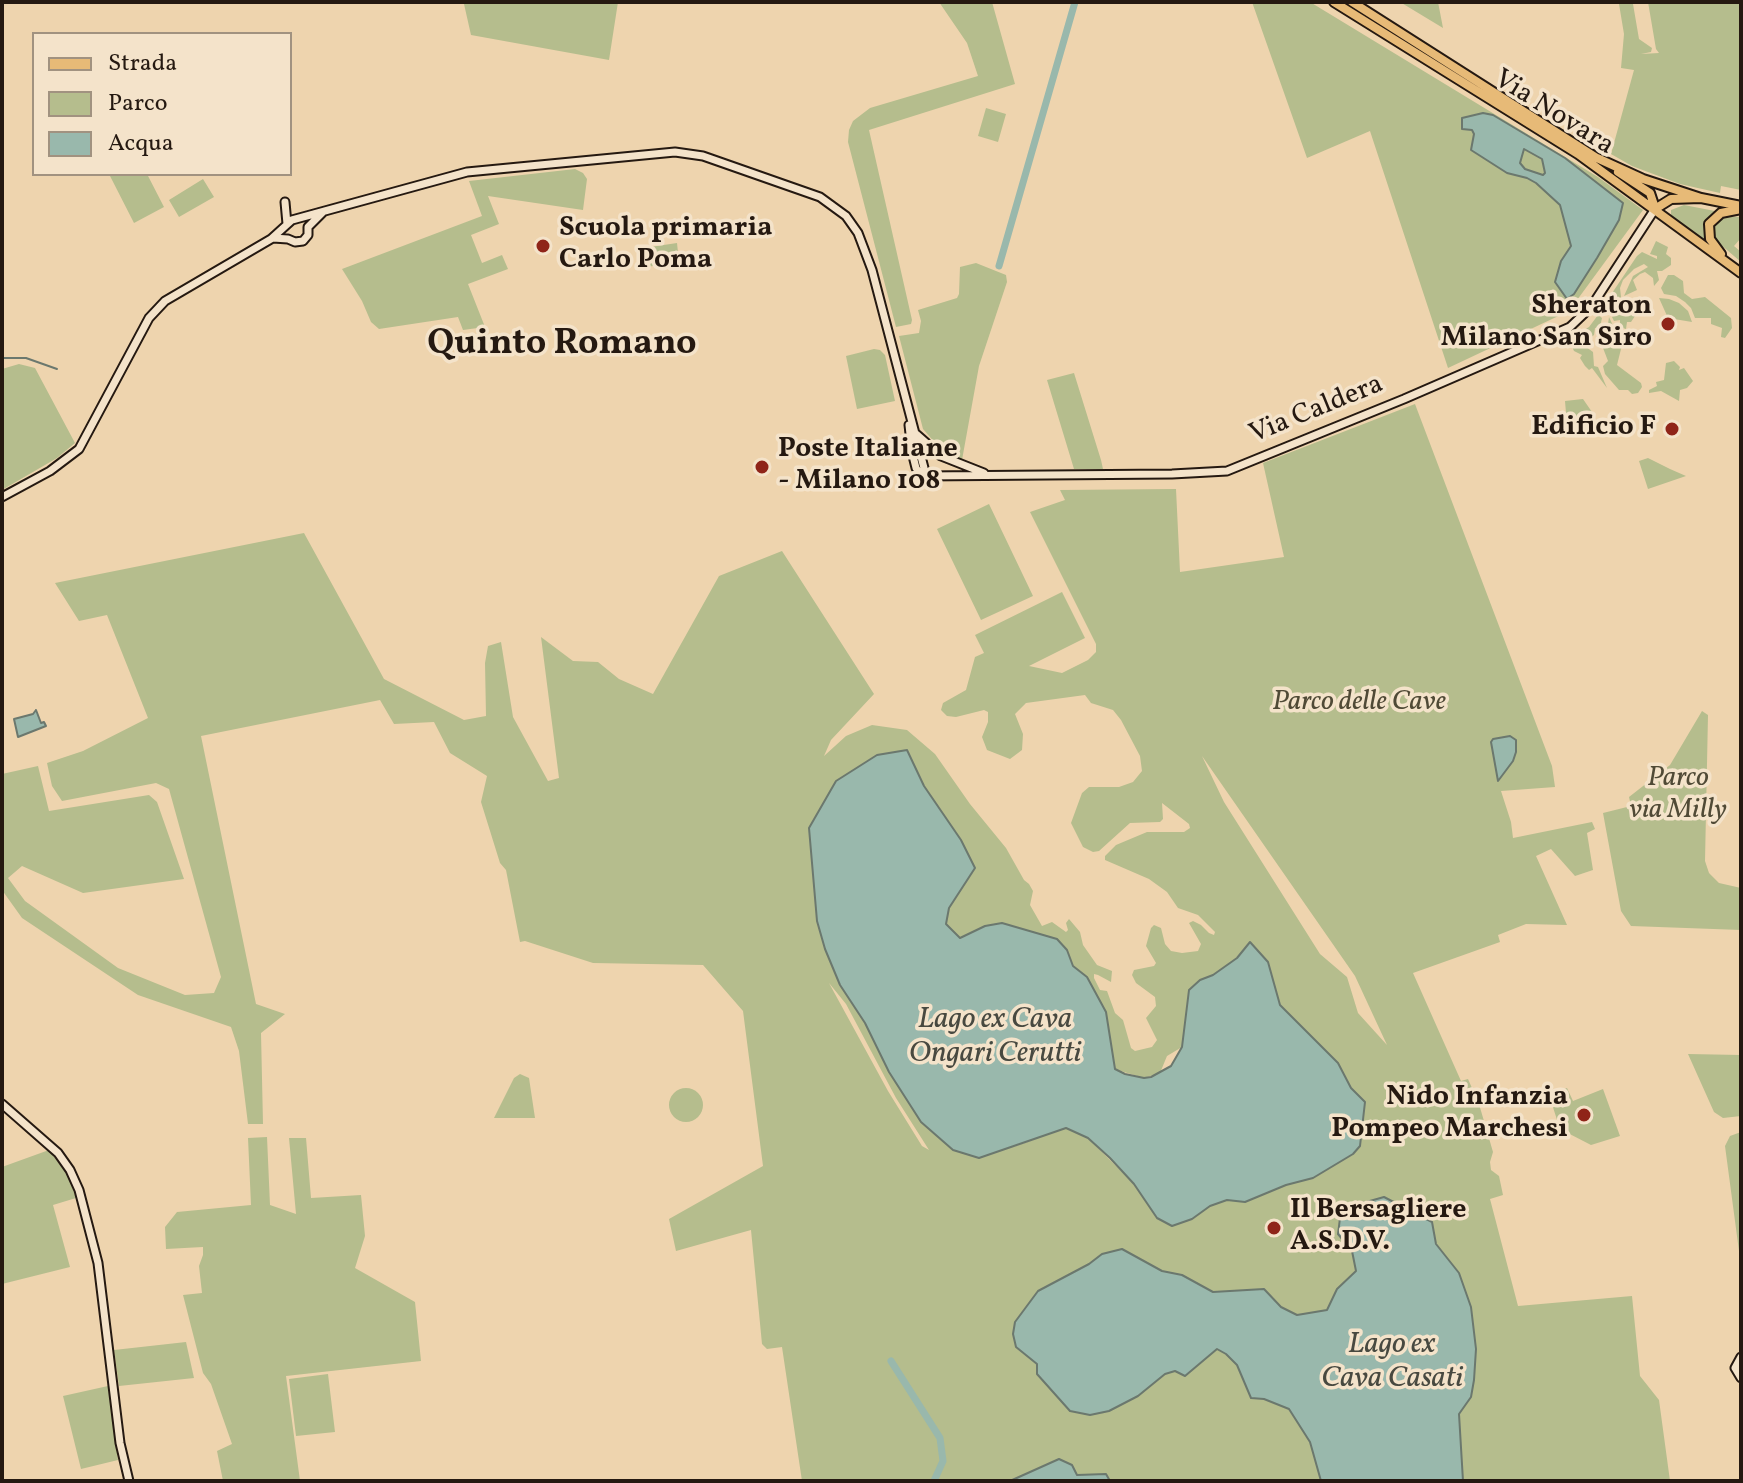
<!DOCTYPE html>
<style>
body{margin:0}
#map{position:relative;width:1743px;height:1483px;overflow:hidden;background:#eed4ae;font-family:Vollkorn,serif}
canvas{display:block}
.frame{position:absolute;inset:0;border:4px solid #251911;pointer-events:none}
.legend{position:absolute;left:32px;top:32px;width:260px;height:144px;box-sizing:border-box;background:#f4e3ca;border:2px solid #a19280;margin:0;padding:10px 14px;list-style:none;font-size:24px;color:#251911}
.legend li{display:flex;align-items:center;gap:16px;height:40px}
.legend b{width:40px;border:2px solid #a19280}
</style>
<div id="map">
<canvas width="1743" height="1483"></canvas>
<div class="frame"></div>
<ul class="legend">
<li><b style="height:10px;background:#e7ba77"></b>Strada</li>
<li><b style="height:22px;background:#b5bd8d"></b>Parco</li>
<li><b style="height:22px;background:#99b8ac"></b>Acqua</li>
</ul>
</div>
<script>
const ctx = document.querySelector('canvas').getContext('2d');
ctx.lineJoin = 'round';
function fillPath(path, color) {
  ctx.fillStyle = color;
  ctx.fill(path, 'evenodd');
}
function shape(rows) {
  const path = new Path2D();
  for (const r of rows) {
    if (r.length === 3) {
      path.moveTo(r[0] + r[2], r[1]);
      path.arc(r[0], r[1], r[2], 0, 2 * Math.PI);
      continue;
    }
    path.moveTo(r[0], r[1]);
    for (let i = 2; i < r.length; i += 2) path.lineTo(r[i], r[i + 1]);
  }
  return path;
}
function strokePath(path, color, width, dash) {
  ctx.strokeStyle = color;
  ctx.lineWidth = width;
  ctx.lineCap = dash ? 'butt' : 'round';
  ctx.setLineDash(dash || []);
  ctx.stroke(path);
}
function write(font, color, halo, rows, align = 'center') {
  ctx.font = font + ' Vollkorn,serif';
  ctx.lineWidth = 7;
  ctx.setLineDash([]);
  ctx.textBaseline = 'middle';
  ctx.strokeStyle = halo;
  ctx.fillStyle = color;
  for (const [text, x, y, turn = 0] of rows) {
    ctx.save();
    ctx.translate(x, y);
    ctx.rotate((+turn || 0) * Math.PI / 180);
    ctx.textAlign = isNaN(turn) ? turn : align;
    if (halo) ctx.strokeText(text, 0, 0);
    ctx.fillText(text, 0, 0);
    ctx.restore();
  }
}
fillPath(shape([
 [475,2,618,2,609,60,471,35,464,4],
 [939,2,992,2,1015,84,869,130,912,320,911,324,896,327,848,142,849,130,853,121,870,108,978,76,967,43],
 [1252,2,1310,2,1598,177,1643,210,1569,311,1448,368,1370,131,1307,158],
 [1400,2,1438,2,1443,28],
 [1648,2,1741,2,1741,190,1721,186,1720,193,1680,184,1632,166,1611,154,1634,70,1621,68,1624,34,1619,4,1633,4,1639,39,1652,48,1651,52,1641,54,1659,53,1656,49],
 [986,108,1006,114,998,142,978,136],
 [575,169,583,173,587,179,583,210,488,196,499,224,471,235,482,263,502,255,508,269,468,284,485,327,463,330,458,317,379,329,371,322,362,301,342,269,482,216,469,181],
 [109,174,147,174,164,207,134,223],
 [203,179,214,197,179,217,169,200],
 [1684,205,1720,212,1715,215,1709,242,1707,243,1671,216,1671,210],
 [1724,216,1741,217,1741,238,1734,246,1741,252,1741,262,1713,238,1712,227],
 [1656,241,1668,247,1666,254,1671,258,1671,265,1662,271,1657,271,1659,280,1654,286,1653,278,1645,272,1640,274,1633,280,1637,290,1624,296,1633,276,1648,267,1644,264,1634,269,1623,280,1620,288,1621,297,1612,306,1606,307,1604,305,1637,256,1642,252,1657,259,1657,256,1650,254],
 [677,243,679,262,640,268,637,249],
 [976,263,1006,275,1007,282,979,366,962,460,936,444,923,429,899,336,919,333,921,321,918,310,957,298,959,294,960,267],
 [1668,275,1674,275,1683,281,1684,293,1692,299,1705,297,1731,318,1732,328,1725,338,1721,337,1722,328,1711,324,1711,318,1695,318,1691,308,1685,302,1676,296,1664,294,1661,288],
 [1640,298,1643,304,1631,322,1627,322,1626,329,1620,327,1620,320,1614,321,1612,317,1626,304],
 [1659,298,1669,299,1679,303,1688,311,1692,322,1668,318],
 [1598,315,1602,318,1600,327,1595,328,1594,335,1582,344,1593,352,1594,366,1598,367,1607,388,1592,368,1589,370,1585,366,1580,358,1582,355,1574,351,1570,342,1571,338,1589,327],
 [1609,317,1622,345,1617,365,1641,383,1642,387,1638,393,1632,394,1628,390,1619,390,1605,374,1603,366,1608,361,1603,348,1610,344,1606,338],
 [874,349,880,350,885,355,895,401,857,409,846,356],
 [1674,361,1680,367,1679,370,1684,368,1693,381,1687,388,1680,390,1679,401,1661,391,1649,393,1649,390,1657,386,1656,382,1664,380,1666,363],
 [19,364,35,368,75,443,57,458,2,490,2,369],
 [1074,373,1101,460,1103,469,1074,469,1047,380],
 [1583,399,1592,412,1585,421,1567,425,1565,401],
 [1415,404,1552,766,1555,787,1501,791,1511,822,1513,838,1592,822,1595,829,1587,833,1593,870,1575,876,1551,849,1536,856,1567,925,1526,924,1498,935,1500,942,1413,973,1461,1081,1468,1079,1479,1104,1493,1152,1490,1162,1491,1170,1499,1176,1503,1195,1490,1199,1518,1306,1632,1296,1640,1376,1659,1400,1670,1481,802,1481,782,1347,767,1349,762,1344,751,1230,676,1251,669,1219,763,1166,743,1011,703,965,593,963,525,941,520,942,506,870,500,863,481,802,487,776,450,753,434,722,394,724,380,700,201,736,256,1004,285,1014,261,1033,263,1124,248,1124,239,1051,231,1027,138,995,22,918,2,890,2,774,38,766,49,811,149,795,157,802,184,879,83,893,22,866,8,878,25,901,118,968,185,995,214,993,221,977,169,789,156,783,62,801,52,786,47,763,83,751,148,718,107,615,79,621,55,583,304,533,384,679,464,720,486,716,485,663,488,646,501,642,513,717,548,781,559,778,541,637,573,661,598,662,619,679,653,694,719,576,782,551,874,694,831,740,824,756,846,736,872,725,907,730,935,754,970,804,1006,848,1024,880,1029,884,1033,891,1030,905,1042,926,1052,922,1066,932,1068,930,1066,923,1069,919,1080,932,1083,945,1097,965,1112,971,1111,982,1098,975,1094,974,1094,978,1100,990,1107,991,1115,1013,1123,1020,1131,1048,1135,1051,1152,1047,1157,1040,1146,1018,1156,1006,1155,997,1136,983,1132,975,1134,970,1154,966,1156,963,1146,946,1151,928,1154,925,1161,928,1165,944,1171,951,1182,953,1198,951,1201,944,1189,923,1193,921,1201,925,1209,933,1214,935,1215,932,1198,915,1178,908,1167,892,1149,879,1105,860,1105,856,1116,845,1147,832,1184,832,1190,828,1189,824,1162,803,1163,819,1160,822,1130,823,1099,851,1093,852,1083,847,1071,823,1082,793,1089,787,1119,787,1133,782,1142,771,1140,756,1121,720,1113,710,1091,703,1085,695,1026,703,1015,714,1023,734,1022,750,1010,759,987,750,982,737,988,722,988,712,984,710,956,717,947,716,941,710,943,703,966,690,975,657,984,653,975,635,1062,592,1085,638,1029,666,1062,673,1088,660,1096,652,1096,644,1030,512,1065,500,1060,490,1176,489,1180,572,1284,557,1263,463],
 [907,750,924,786,961,840,975,868,949,908,946,924,960,938,985,926,1002,923,1028,931,1067,950,1073,966,1087,977,1111,1049,1114,1069,1144,1078,1160,1073,1167,1056,1182,1047,1200,980,1213,975,1237,958,1250,942,1268,962,1280,1005,1338,1063,1351,1088,1365,1102,1360,1146,1313,1178,1286,1185,1245,1202,1227,1200,1210,1206,1192,1219,1157,1218,1134,1184,1088,1138,1066,1128,1013,1147,865,1023,840,985,817,921,812,862],
 [1202,756,1355,976,1387,1045,1358,1013,1347,977,1320,954,1224,802],
 [829,983,846,1004,896,1098,929,1150,922,1146,888,1091],
 [1648,458,1670,469,1686,476,1648,489,1639,461],
 [989,504,1033,596,981,620,937,529],
 [1702,711,1708,715,1705,861,1709,873,1719,883,1741,888,1741,930,1631,926,1621,911,1603,813,1631,806,1629,797,1670,765],
 [1688,1054,1741,1055,1741,1116,1723,1118,1714,1112],
 [520,1074,529,1078,535,1118,494,1118,514,1078],
 [1567,1088,1573,1101,1603,1089,1620,1136,1591,1145,1560,1129,1549,1095],
 [686,1105,17],
 [1741,1132,1741,1266,1725,1146,1730,1136],
 [267,1137,270,1205,296,1214,289,1138,306,1138,311,1198,361,1195,365,1236,355,1268,415,1302,421,1361,286,1376,300,1481,223,1481,217,1451,232,1444,211,1384,203,1373,183,1295,202,1293,199,1266,203,1255,203,1247,166,1249,165,1227,177,1212,251,1205,248,1138],
 [49,1150,69,1177,76,1198,53,1205,70,1267,2,1284,2,1167],
 [186,1342,194,1378,119,1386,114,1350],
 [328,1374,335,1432,296,1436,289,1379],
 [108,1386,118,1460,81,1469,63,1396]
]), '#b5bd8d');
const water = shape([
 [1483,113,1493,115,1565,158,1623,203,1619,220,1597,258,1574,294,1567,299,1555,282,1561,261,1571,246,1560,205,1536,183,1527,178,1507,173,1471,150,1474,134,1472,130,1462,129,1462,118,1483,113],
 [1524,149,1542,159,1545,173,1543,175,1525,169,1520,163,1524,149],
 [36,710,41,723,44,722,46,726,18,737,14,719,33,714,36,710],
 [1510,736,1516,740,1516,752,1513,761,1498,781,1491,742,1493,739,1510,736],
 [907,750,924,786,961,840,975,868,949,908,946,924,960,938,985,926,1002,923,1057,939,1067,950,1073,966,1087,977,1106,1012,1115,1069,1125,1074,1144,1078,1151,1077,1171,1066,1182,1047,1189,990,1200,980,1213,975,1237,958,1250,942,1268,962,1280,1005,1338,1063,1351,1088,1365,1102,1360,1146,1353,1154,1313,1178,1286,1185,1245,1202,1227,1200,1210,1206,1192,1219,1172,1226,1157,1218,1134,1184,1110,1158,1088,1138,1066,1128,979,1158,953,1150,921,1122,889,1072,865,1023,840,985,825,949,817,921,809,828,836,781,877,755,907,750],
 [1384,1197,1432,1222,1436,1244,1459,1273,1471,1307,1476,1349,1474,1380,1471,1397,1459,1414,1463,1481,1321,1481,1310,1442,1289,1409,1264,1399,1251,1398,1237,1365,1226,1354,1217,1349,1185,1376,1175,1371,1165,1374,1138,1396,1109,1411,1090,1415,1070,1411,1037,1374,1037,1364,1016,1347,1013,1334,1015,1322,1038,1291,1089,1264,1102,1254,1122,1249,1162,1271,1182,1275,1213,1292,1264,1289,1281,1307,1297,1315,1327,1310,1337,1289,1356,1271,1352,1251,1338,1234,1340,1218,1352,1206,1384,1197],
 [1059,1459,1072,1465,1077,1475,1106,1474,1110,1481,1010,1481,1059,1459]
]);
fillPath(water, '#99b8ac');
strokePath(water, '#6b786e', 2);
strokePath(shape([
 [2,358,26,358,57,369]
]), '#6b786e', 2);
strokePath(shape([
 [999,266,1075,2],
 [891,1361,940,1438,943,1461,934,1481]
]), '#99b8ac', 7);
const secondary = shape([
 [285,202,287,224],
 [273,238,288,239,295,242,303,241,308,235,308,227,323,212],
 [909,425,912,452,916,468,922,476],
 [916,434,941,456,984,473],
 [922,476,1172,474,1227,471,1404,399,1570,327,1591,307,1655,209],
 [2,497,50,471,79,449,149,318,165,301,271,239,292,220,467,172,675,152,703,156,820,197,846,216,858,233,872,270,918,445,924,468,922,476],
 [2,1104,58,1153,70,1170,79,1190,98,1263,120,1443,129,1481],
 [1741,1357,1735,1368,1741,1378]
]);
const primary = shape([
 [1334,2,1578,154,1741,273],
 [1352,2,1597,158,1643,179,1701,198],
 [1618,172,1650,193,1655,208],
 [1655,209,1671,199,1701,198,1741,206],
 [1721,254,1710,239,1709,224,1721,213,1741,209]
]);
strokePath(secondary, '#251911', 11);
strokePath(primary, '#251911', 12);
strokePath(secondary, '#f4e3ca', 7);
strokePath(primary, '#e7ba77', 8);
for (const [x, y, r, color] of [
 [543,246,8,"#8f2418"],
 [1668,324,8,"#8f2418"],
 [1672,429,8,"#8f2418"],
 [762,467,8,"#8f2418"],
 [1584,1115,8,"#8f2418"],
 [1274,1228,8,"#8f2418"]
]) {
  const dot = new Path2D();
  dot.arc(x, y, r, 0, 2 * Math.PI);
  ctx.fillStyle = color;
  ctx.fill(dot);
  strokePath(dot, '#f4e3ca', 3);
}
write('28px', '#251911', '#f4e3ca', [
 ["Via Novara",1553,114,32],
 ["Via Caldera",1317,411,-22]
]);
write('bold 28px', '#251911', '#f4e3ca', [
 ["Scuola primaria",559,230],
 ["Carlo Poma",559,262],
 ["Sheraton",1652,308,"right"],
 ["Milano San Siro",1652,340,"right"],
 ["Edificio F",1656,429,"right"],
 ["Poste Italiane",778,451],
 ["- Milano 108",778,483],
 ["Nido Infanzia",1568,1099,"right"],
 ["Pompeo Marchesi",1568,1131,"right"],
 ["Il Bersagliere",1290,1212],
 ["A.S.D.V.",1290,1244]
], 'left');
write('italic 28px', '#504a36', '#f4e3ca', [
 ["Parco delle Cave",1359,704],
 ["Parco",1678,780],
 ["via Milly",1678,812]
]);
write('italic 30px', '#484940', '#f4e3ca', [
 ["Lago ex Cava",995,1021],
 ["Ongari Cerutti",995,1055],
 ["Lago ex",1392,1346],
 ["Cava Casati",1392,1380]
]);
write('bold 36px', '#251911', '#f4e3ca', [
 ["Quinto Romano",562,346]
]);
</script>
